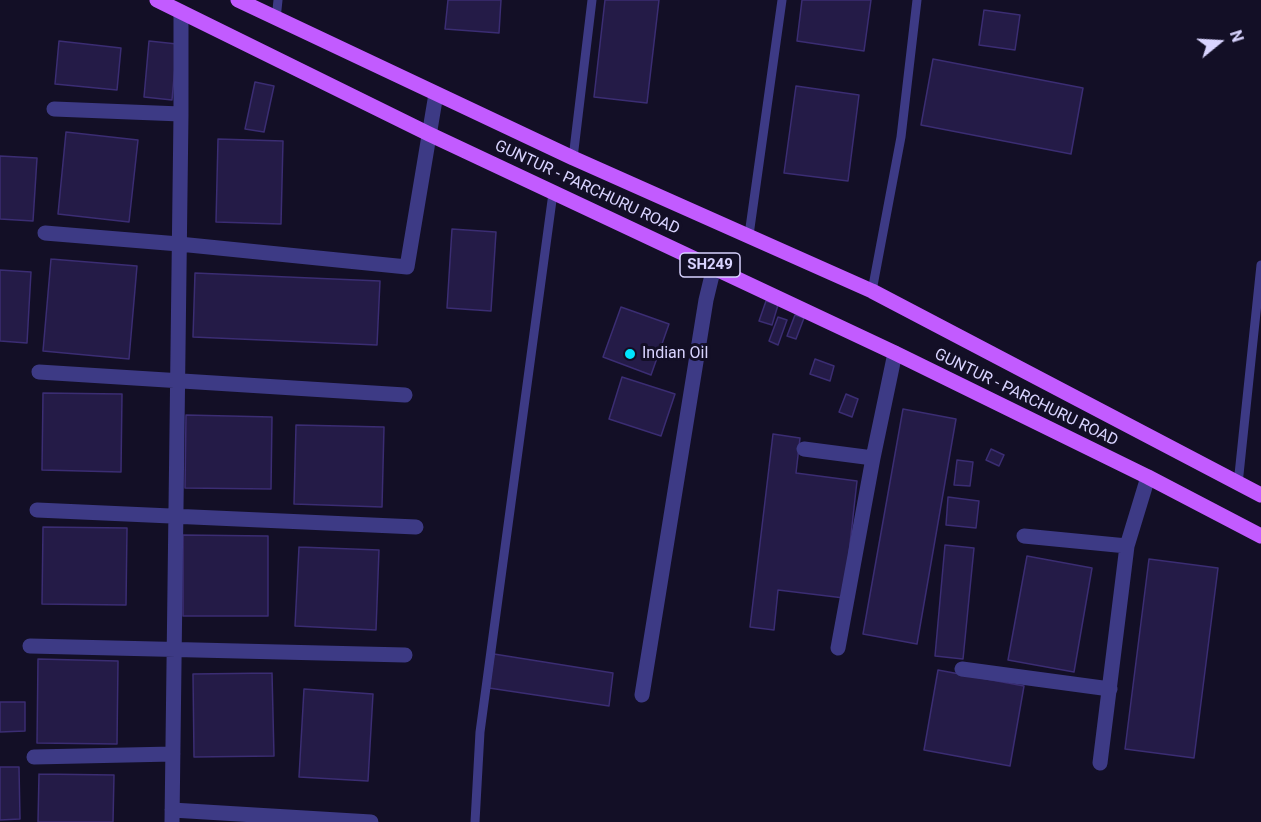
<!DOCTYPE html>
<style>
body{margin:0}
#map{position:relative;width:1261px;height:822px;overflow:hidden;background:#130f26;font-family:Roboto,sans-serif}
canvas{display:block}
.north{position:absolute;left:1189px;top:12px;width:60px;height:60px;-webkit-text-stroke:4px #130f26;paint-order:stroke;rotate:72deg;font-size:16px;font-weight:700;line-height:24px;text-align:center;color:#d9d4ff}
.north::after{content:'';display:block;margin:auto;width:21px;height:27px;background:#d9d4ff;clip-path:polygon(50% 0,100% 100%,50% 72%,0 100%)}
</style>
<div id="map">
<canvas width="1261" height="822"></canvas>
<div class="north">N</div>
</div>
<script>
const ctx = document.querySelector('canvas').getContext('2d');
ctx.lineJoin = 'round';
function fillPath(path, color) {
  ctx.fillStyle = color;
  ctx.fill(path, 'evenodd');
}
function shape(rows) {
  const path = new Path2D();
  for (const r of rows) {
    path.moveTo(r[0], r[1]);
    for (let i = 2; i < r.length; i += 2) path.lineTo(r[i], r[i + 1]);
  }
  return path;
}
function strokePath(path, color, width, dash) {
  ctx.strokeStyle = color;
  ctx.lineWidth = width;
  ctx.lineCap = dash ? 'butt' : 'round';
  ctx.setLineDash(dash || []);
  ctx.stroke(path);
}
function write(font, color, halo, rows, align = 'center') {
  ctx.font = font + ' Roboto,sans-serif';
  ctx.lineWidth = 6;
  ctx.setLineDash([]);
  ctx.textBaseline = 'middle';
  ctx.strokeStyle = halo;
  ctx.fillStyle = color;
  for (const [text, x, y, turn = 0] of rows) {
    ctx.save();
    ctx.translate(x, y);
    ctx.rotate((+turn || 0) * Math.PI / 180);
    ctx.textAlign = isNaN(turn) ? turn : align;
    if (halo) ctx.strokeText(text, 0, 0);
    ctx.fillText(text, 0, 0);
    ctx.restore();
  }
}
const building = shape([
 [448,0,501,0,499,33,445,29,448,0],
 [605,0,659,0,647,103,594,97,605,0],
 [802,0,871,0,864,51,797,41,802,0],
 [984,10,1020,15,1015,50,979,45,984,10],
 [59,41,121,48,117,90,55,84,59,41],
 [149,41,177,44,172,100,144,97,149,41],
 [933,59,1083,88,1071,154,921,125,933,59],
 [255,82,274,86,264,132,245,129,255,82],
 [796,86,859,95,848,181,784,173,796,86],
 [66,132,138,140,129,222,58,214,66,132],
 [218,139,283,141,281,224,216,222,218,139],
 [0,156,37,158,33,221,0,219,0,156],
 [452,229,496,232,491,311,447,308,452,229],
 [51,259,137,266,129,359,43,351,51,259],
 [0,270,31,272,27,343,0,341,0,270],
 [195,273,380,281,377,345,193,337,195,273],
 [766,301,778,305,772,325,759,321,766,301],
 [621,307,669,324,651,375,603,357,621,307],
 [795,315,804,318,796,339,787,336,795,315],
 [778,317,787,320,778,345,769,341,778,317],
 [815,359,834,366,830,381,810,374,815,359],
 [622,377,675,394,661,436,609,419,622,377],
 [43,393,122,394,121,472,42,470,43,393],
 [846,394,858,399,852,417,839,412,846,394],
 [903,409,956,419,917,644,863,634,903,409],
 [186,415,272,417,271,489,185,488,186,415],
 [296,425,384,427,382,507,294,504,296,425],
 [773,434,800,438,796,473,857,481,844,598,778,590,774,630,750,627,773,434],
 [991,449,1004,455,999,466,986,460,991,449],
 [957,460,973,462,970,486,954,485,957,460],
 [948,497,979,501,976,528,946,525,948,497],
 [43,527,127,528,126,605,42,604,43,527],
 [183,535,268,536,268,616,183,616,183,535],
 [945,545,974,548,963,659,935,656,945,545],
 [299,547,379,550,376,630,295,626,299,547],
 [1027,556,1092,568,1074,672,1008,660,1027,556],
 [1149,559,1218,568,1194,758,1125,749,1149,559],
 [494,654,613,673,609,706,489,688,494,654],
 [38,659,118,661,117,744,37,743,38,659],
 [938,670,1024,686,1010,766,924,750,938,670],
 [272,673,274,756,194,757,193,674,272,673],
 [304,689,373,694,368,781,299,777,304,689],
 [0,702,25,702,25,731,0,732,0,702],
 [0,767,19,767,20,819,0,820,0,767],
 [39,774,114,775,113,822,38,822,39,774]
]);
fillPath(building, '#241b47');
strokePath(building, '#3b2d73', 1.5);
strokePath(shape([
 [276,19,278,0],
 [573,158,592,0],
 [749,235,782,0],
 [872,291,901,137,917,0],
 [1238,484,1261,265],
 [475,822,480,732,553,193]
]), '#3d3a85', 9);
strokePath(shape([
 [54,109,181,114],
 [45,233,179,244,407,267,436,94],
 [39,372,405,395],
 [804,449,873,458],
 [37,510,416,527],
 [1024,536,1127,546],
 [30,646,405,655],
 [838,648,873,458,895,353],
 [962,669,1110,689],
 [642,695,706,300,714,267],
 [34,757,173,754],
 [1100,763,1127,546,1148,477],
 [172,810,371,822],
 [172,822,181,114,181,12]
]), '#3d3a85', 15);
strokePath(shape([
 [157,0,429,134,895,353,1148,477,1261,536],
 [238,0,573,158,872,291,1261,495]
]), '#c25bff', 15);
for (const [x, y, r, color] of [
 [630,354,6,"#00e5ff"]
]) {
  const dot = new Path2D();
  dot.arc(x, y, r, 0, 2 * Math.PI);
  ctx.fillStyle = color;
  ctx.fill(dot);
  strokePath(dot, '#130f26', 2);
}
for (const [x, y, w] of [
 [710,265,60]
]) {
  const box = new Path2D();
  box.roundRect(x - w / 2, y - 12, w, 24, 4.5);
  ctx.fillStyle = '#130f26';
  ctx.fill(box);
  strokePath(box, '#d9d4ff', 1.5);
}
write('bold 15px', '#d9d4ff', null, [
 ["SH249",710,265]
]);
write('16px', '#d9d4ff', '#130f26', [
 ["GUNTUR - PARCHURU ROAD",587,188,25],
 ["GUNTUR - PARCHURU ROAD",1026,398,26]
]);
write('16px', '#d9d4ff', '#130f26', [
 ["Indian Oil",642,354]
], 'left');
</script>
